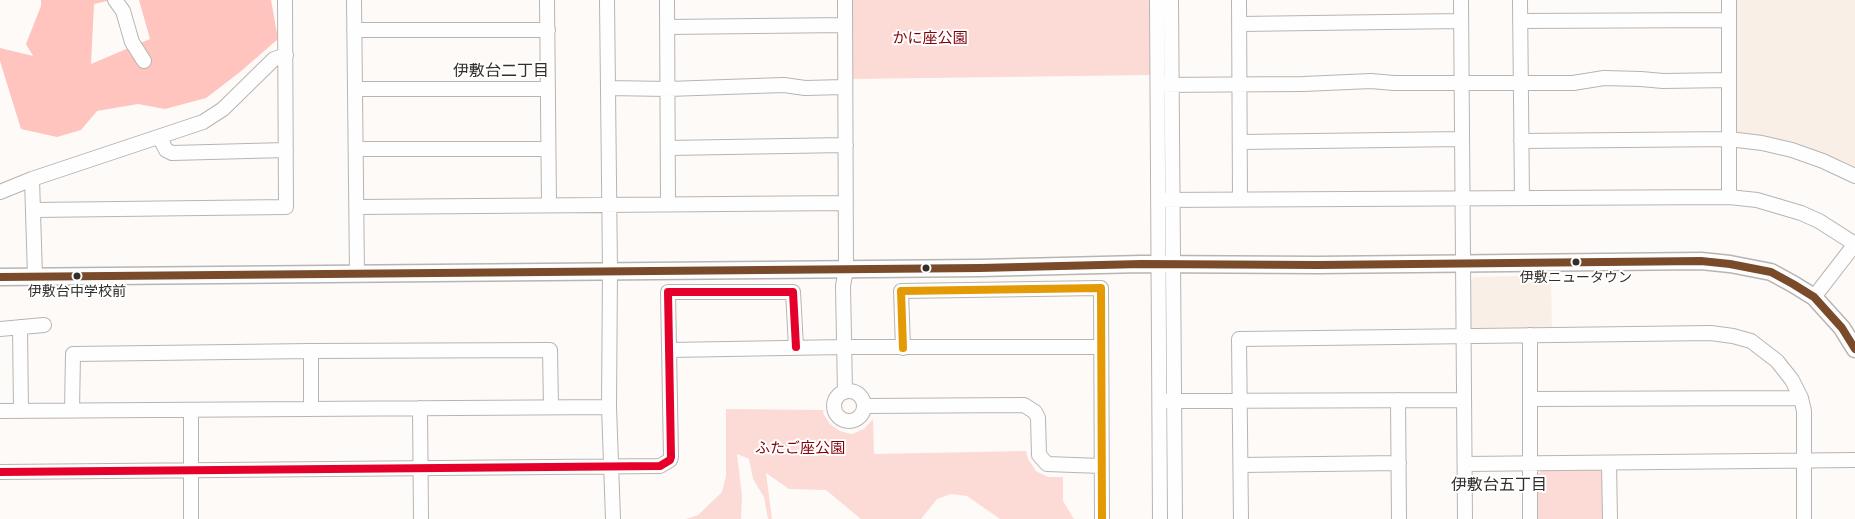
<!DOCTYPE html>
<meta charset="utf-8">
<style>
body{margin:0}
canvas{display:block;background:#fdfaf8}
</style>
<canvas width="1855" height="519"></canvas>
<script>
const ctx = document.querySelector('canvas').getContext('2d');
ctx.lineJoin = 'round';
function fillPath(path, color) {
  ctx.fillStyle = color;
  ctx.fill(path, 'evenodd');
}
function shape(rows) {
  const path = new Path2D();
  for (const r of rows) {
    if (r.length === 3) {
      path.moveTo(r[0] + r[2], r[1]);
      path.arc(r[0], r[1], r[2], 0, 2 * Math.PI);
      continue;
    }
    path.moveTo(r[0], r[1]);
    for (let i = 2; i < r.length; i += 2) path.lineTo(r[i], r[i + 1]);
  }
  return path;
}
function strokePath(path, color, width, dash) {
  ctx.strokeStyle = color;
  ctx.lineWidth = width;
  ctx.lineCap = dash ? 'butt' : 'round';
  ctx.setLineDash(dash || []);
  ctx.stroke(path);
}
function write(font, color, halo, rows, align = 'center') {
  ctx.font = font + ' Rubik,"Noto Sans JP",sans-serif';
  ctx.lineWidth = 4;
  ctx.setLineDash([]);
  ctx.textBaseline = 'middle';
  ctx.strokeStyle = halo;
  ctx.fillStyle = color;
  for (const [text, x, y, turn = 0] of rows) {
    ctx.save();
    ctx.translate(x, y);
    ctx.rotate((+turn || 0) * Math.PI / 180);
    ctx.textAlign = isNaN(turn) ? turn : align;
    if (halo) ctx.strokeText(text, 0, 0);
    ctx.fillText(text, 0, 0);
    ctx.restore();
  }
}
fillPath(shape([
 [1735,0,1855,0,1855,171,1740,136,1735,130],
 [1551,275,1552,331,1474,331,1471,327,1471,281,1474,277]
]), '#f9efe7');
fillPath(shape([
 [852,0,1151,0,1151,75,853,79],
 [726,409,823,410,824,415,830,424,840,431,847,433,852,434,864,429,873,419,874,454,1026,451,1028,459,1036,471,1048,477,1063,477,1063,501,1074,519,1000,519,967,496,951,494,937,499,921,519,861,519,826,490,789,489,766,473,772,519,768,519,764,497,753,479,749,459,737,454,742,496,741,519,686,519,698,515,722,492,726,476],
 [1600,470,1604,475,1604,519,1535,519,1535,476,1541,471]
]), '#fcdbd6');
fillPath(shape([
 [41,0,111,0,94,4,91,64,150,39,139,0,271,0,278,39,240,72,206,98,165,109,138,104,97,111,81,130,57,137,21,129,0,61,0,48,33,56,26,44,41,6]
]), '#fec4bd');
const minor = shape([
 [115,0,123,11,132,42,144,61],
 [354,0,357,274],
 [547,0,549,205],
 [607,0,610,270,609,407,613,519],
 [667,0,668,204],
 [845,0,846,269,843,286,845,392],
 [1157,0,1160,519],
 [1171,0,1175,519],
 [1239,0,1240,199],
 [1461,0,1465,519],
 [1520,0,1522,198],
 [1520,21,1729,20],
 [1239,24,1461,21],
 [667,27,845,25],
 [354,30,548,30],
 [1158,85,1303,84,1371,81,1394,83,1573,83,1604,78,1641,79,1663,81,1729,80],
 [608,88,668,89,784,85,805,88,845,87],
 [355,89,548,89],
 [160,138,166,150,172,153,286,150],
 [1521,141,1729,139,1762,143,1792,150,1823,161,1855,176],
 [1240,142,1461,139],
 [668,148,846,145],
 [356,149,548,149],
 [32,179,35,277],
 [0,192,32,179,203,122,223,109,274,59,286,55],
 [1729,197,1729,0],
 [1158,200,1729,197,1757,200,1801,213,1819,221,1855,244],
 [357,207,846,203],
 [34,210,286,207,285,0],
 [1814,297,1855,244],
 [20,327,21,411],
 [0,329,44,325],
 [1530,335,1530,519],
 [903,348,901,291,1101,288,1102,519],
 [669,350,844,347,1101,347],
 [311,351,311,409],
 [849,406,15],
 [1530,399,1801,398],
 [1398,400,1399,519],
 [1167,401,1464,400],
 [864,406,1024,405,1035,412,1038,418,1039,455,1047,464,1101,466],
 [420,408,421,519],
 [191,410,191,519],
 [0,411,609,407],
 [72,411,73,354,311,351,550,350,551,406],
 [1609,463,1610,519],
 [1465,464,1855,460],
 [1241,465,1399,463],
 [0,472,660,466,670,460,671,457,668,292,793,292,796,347],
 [1241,519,1239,339,1711,333,1733,336,1751,341,1777,361,1792,380,1801,398,1804,411,1804,519]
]);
const tertiary = shape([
 [0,277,980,268,1141,264,1318,265,1701,261,1730,264,1771,272,1793,284,1814,297,1842,328,1855,349]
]);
strokePath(minor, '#b7b5b3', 16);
strokePath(tertiary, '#b7b5b3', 19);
strokePath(minor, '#fffefe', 14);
strokePath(tertiary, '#fffefe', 16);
strokePath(shape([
 [0,277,980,268,1141,264,1318,265,1701,261,1730,264,1771,272,1793,284,1814,297,1842,328,1855,349]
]), '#7a4b2a', 8);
strokePath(shape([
 [903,348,901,291,1101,288,1102,519]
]), '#e39a04', 8);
strokePath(shape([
 [0,472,660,466,670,460,671,457,668,292,793,292,796,347]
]), '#e4002b', 8);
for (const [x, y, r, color] of [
 [1576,262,4.5,"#312e2b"],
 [926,268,4.5,"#312e2b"],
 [77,276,4.5,"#312e2b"]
]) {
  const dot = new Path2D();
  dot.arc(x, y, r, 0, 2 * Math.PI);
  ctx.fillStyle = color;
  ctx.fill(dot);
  strokePath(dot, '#fff', 2);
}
write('14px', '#312e2b', '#fff', [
 ["伊敷ニュータウン",1576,278],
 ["伊敷台中学校前",77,292]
]);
write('15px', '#81000a', '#fff', [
 ["かに座公園",930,39],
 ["ふたご座公園",800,449]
]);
write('16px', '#312e2b', '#fff', [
 ["伊敷台二丁目",501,71],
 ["伊敷台五丁目",1499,485]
]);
</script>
